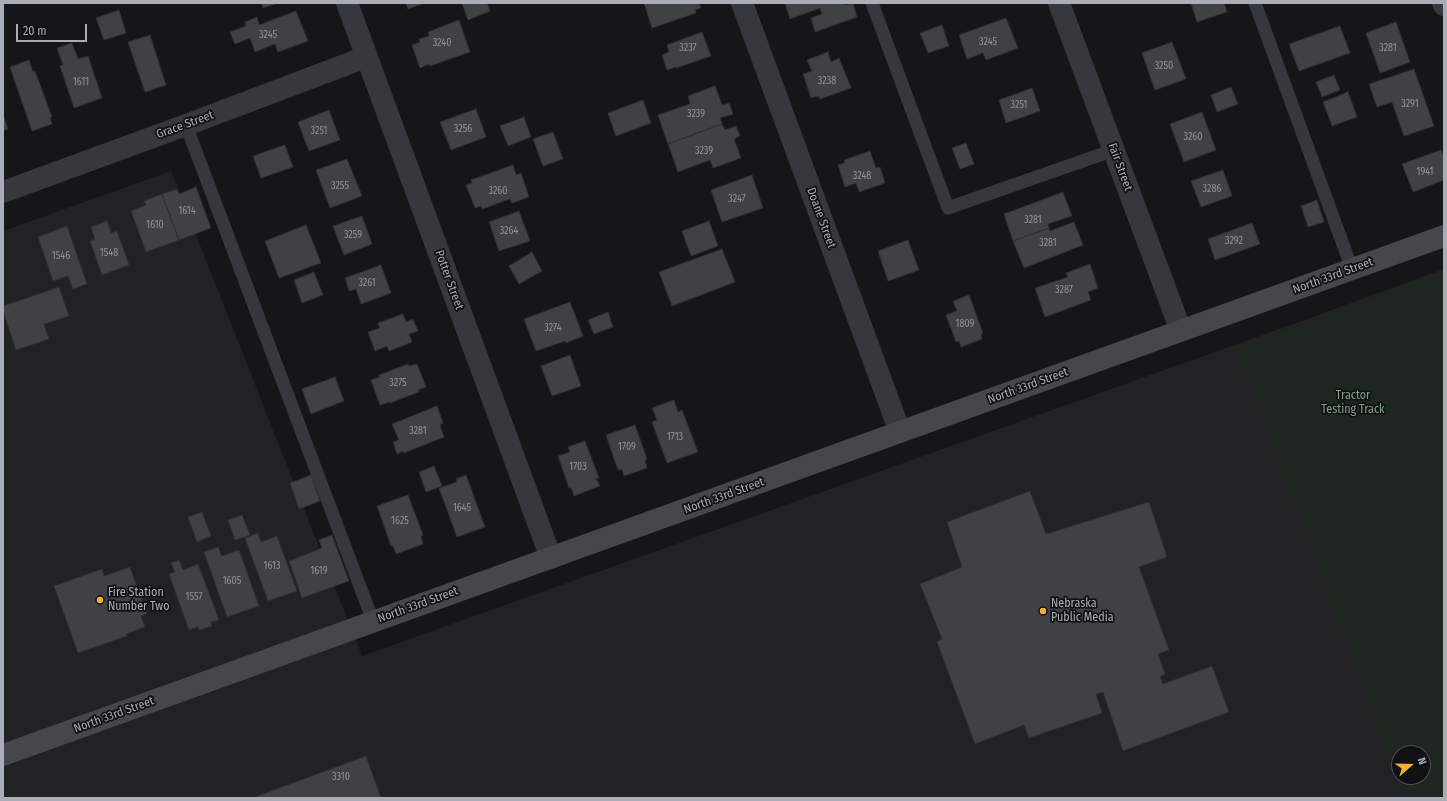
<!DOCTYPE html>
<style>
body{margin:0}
#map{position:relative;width:1447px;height:801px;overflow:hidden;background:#161618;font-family:"Fira Sans Condensed",sans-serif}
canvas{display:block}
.frame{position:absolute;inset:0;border:4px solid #a8adb8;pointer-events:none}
.north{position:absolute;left:1391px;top:745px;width:40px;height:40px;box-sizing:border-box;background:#111113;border:1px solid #4d4f55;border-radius:50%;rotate:70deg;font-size:11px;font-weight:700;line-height:16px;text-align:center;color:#a8adb8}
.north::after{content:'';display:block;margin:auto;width:14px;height:18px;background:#f2b134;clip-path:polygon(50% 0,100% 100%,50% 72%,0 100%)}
.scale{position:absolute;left:16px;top:24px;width:71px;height:18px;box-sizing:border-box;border:2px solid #a8adb8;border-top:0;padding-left:5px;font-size:12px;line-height:14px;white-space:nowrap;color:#a8adb8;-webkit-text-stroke:3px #111113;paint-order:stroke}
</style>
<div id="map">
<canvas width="1447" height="801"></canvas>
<div class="frame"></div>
<div class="north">N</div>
<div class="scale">20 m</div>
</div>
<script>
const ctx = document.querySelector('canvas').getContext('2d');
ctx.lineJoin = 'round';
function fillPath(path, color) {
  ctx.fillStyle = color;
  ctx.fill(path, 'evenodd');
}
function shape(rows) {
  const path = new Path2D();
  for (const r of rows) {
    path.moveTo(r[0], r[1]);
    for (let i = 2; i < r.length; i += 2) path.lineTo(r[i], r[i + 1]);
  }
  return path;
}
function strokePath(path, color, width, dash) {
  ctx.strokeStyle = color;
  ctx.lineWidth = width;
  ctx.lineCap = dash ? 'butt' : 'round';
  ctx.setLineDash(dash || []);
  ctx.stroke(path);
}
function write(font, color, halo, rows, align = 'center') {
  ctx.font = font + ' "Fira Sans Condensed",sans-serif';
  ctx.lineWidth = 3.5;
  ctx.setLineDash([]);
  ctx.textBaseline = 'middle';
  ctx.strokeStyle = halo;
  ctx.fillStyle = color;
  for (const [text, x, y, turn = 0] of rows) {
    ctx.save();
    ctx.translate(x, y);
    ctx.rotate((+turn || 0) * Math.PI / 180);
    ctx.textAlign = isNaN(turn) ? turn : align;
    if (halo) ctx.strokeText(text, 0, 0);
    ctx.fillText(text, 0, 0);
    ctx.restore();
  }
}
fillPath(shape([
 [171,171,362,656,1299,322,1444,269,1444,798,3,798,3,231],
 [1399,753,1423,753,1423,777,1399,777]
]), '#222225');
fillPath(shape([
 [1444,270,1444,798,1405,798,1236,346,1298,326],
 [1399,753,1423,753,1423,777,1399,777]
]), '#1e261f');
const building = shape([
 [261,3,278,3,263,8,261,3],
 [406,3,425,3,408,9,406,3],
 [462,3,487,3,490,11,468,20,462,3],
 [644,3,699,3,701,8,695,10,696,13,652,28,644,3],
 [785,3,844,3,845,5,853,3,857,17,815,32,811,18,822,14,820,8,790,19,785,3],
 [1191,3,1224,3,1227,12,1197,22,1191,3],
 [119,10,126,33,104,40,96,18,119,10],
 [296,11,308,41,278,52,275,44,255,52,250,38,235,44,230,32,246,26,245,22,257,17,259,25,296,11],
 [1006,18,1018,48,986,60,983,53,967,59,959,35,1006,18],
 [459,20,470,52,430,66,429,64,420,68,412,45,420,42,419,39,429,36,428,32,459,20],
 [1396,22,1410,62,1380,73,1366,33,1396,22],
 [942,25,949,46,928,53,920,33,942,25],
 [1340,26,1350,53,1299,71,1289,44,1340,26],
 [702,32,711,56,676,68,676,67,667,70,662,55,669,52,667,45,702,32],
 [150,35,166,85,145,92,128,42,150,35],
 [1172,42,1186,79,1155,90,1142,53,1172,42],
 [72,43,78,59,88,56,102,98,74,108,60,66,63,65,57,48,72,43],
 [828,52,831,62,839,58,851,88,820,99,818,96,811,98,803,74,812,71,807,60,828,52],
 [29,60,33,72,35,71,52,117,50,117,52,124,32,131,10,67,29,60],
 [1414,69,1434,126,1404,136,1392,102,1377,107,1369,84,1414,69],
 [1334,75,1340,90,1322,97,1316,82,1334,75],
 [715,86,722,105,729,103,733,114,720,118,722,124,668,144,658,115,690,104,688,96,715,86],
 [1231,87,1238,104,1217,112,1211,95,1231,87],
 [1032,88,1040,111,1006,123,999,100,1032,88],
 [1348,92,1357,117,1332,126,1323,102,1348,92],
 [643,100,651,123,616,136,608,113,643,100],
 [476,109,486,137,451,150,440,122,476,109],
 [329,110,340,140,309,151,298,122,329,110],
 [1202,112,1216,150,1184,162,1170,124,1202,112],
 [3,114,8,129,3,131,3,114],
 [524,117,531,137,508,146,500,126,524,117],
 [722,124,725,130,736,126,740,136,734,139,741,158,713,168,710,160,678,172,668,144,722,124],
 [553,132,563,159,543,166,533,139,553,132],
 [966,143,974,164,960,169,952,148,966,143],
 [285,145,293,167,261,178,253,156,285,145],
 [1441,150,1444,157,1444,180,1413,192,1402,164,1441,150],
 [870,151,876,168,880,167,885,183,859,192,856,183,845,187,838,165,845,163,844,160,870,151],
 [347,159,362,196,330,208,316,170,347,159],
 [513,165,516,175,521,173,529,197,512,203,510,199,482,209,481,206,475,208,466,185,472,183,471,180,513,165],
 [1223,170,1232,196,1201,207,1191,181,1223,170],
 [752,175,763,208,722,222,711,190,752,175],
 [196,187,211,228,179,240,162,194,177,189,179,194,196,187],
 [1063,192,1072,216,1048,224,1049,228,1013,241,1004,214,1063,192],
 [162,194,179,240,146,252,131,211,146,205,144,201,162,194],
 [1317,200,1324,222,1308,227,1301,206,1317,200],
 [519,211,530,241,499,251,489,222,519,211],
 [362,216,372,244,344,255,333,226,362,216],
 [107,221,111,233,117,231,129,265,102,275,90,241,95,239,91,227,107,221],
 [709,221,718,246,691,256,682,231,709,221],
 [1074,222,1083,245,1024,268,1013,241,1049,228,1050,231,1074,222],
 [1252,223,1260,244,1215,260,1208,239,1252,223],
 [306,225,321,263,279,278,265,241,306,225],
 [67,226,87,284,73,289,68,276,53,281,38,237,67,226],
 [908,240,919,270,888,281,878,251,908,240],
 [722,249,735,282,672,306,659,272,722,249],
 [532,252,542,271,519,284,509,266,532,252],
 [1090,264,1098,288,1088,292,1091,300,1045,317,1035,288,1068,277,1066,273,1090,264],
 [381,265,391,293,361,304,356,289,349,291,345,278,381,265],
 [314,272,323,295,302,303,294,280,314,272],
 [59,287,69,316,44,324,49,339,16,350,3,311,3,306,59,287],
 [969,295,983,333,981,334,982,339,961,347,959,341,956,342,946,315,957,311,953,301,969,295],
 [570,302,583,336,566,343,565,341,536,351,524,319,570,302],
 [608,312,613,327,594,334,588,320,608,312],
 [403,314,406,322,413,319,418,331,409,334,412,342,389,351,387,346,375,351,368,332,380,328,378,323,403,314],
 [570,355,581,386,552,396,541,366,570,355],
 [408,364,409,366,417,364,426,387,418,390,419,392,390,403,389,402,380,405,371,380,380,377,379,375,408,364],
 [335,377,344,401,311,414,302,389,335,377],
 [674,400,678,412,682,410,698,452,667,463,652,422,657,420,652,408,674,400],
 [437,406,443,423,440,425,444,437,404,453,403,451,397,454,393,442,399,440,392,424,437,406],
 [635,425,647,459,645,460,647,468,624,476,622,469,618,470,606,435,635,425],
 [585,441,599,478,596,478,600,486,574,496,571,487,569,488,558,456,570,452,568,447,585,441],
 [434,466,442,486,426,492,419,472,434,466],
 [311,475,320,501,299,509,290,483,311,475],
 [466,475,485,527,457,537,439,488,457,482,456,479,466,475],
 [1030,491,1046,534,1149,502,1167,557,1139,567,1169,650,1158,654,1165,674,1160,677,1163,684,1212,666,1229,712,1123,751,1103,692,1096,694,1102,713,1029,738,1024,725,975,744,937,642,942,639,920,584,962,567,947,522,1030,491],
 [408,495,423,535,421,536,423,544,396,554,393,546,391,546,377,506,408,495],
 [202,512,211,536,197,542,188,517,202,512],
 [242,515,250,535,235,540,228,520,242,515],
 [258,533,261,542,277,536,297,591,268,601,245,538,258,533],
 [332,535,349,581,302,598,289,561,322,548,319,540,332,535],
 [218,547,222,556,239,550,259,606,227,617,204,552,218,547],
 [179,560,183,570,198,564,219,620,211,622,212,626,199,630,198,627,189,630,169,574,175,572,171,563,179,560],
 [130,567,147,614,141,616,145,627,126,634,127,636,78,653,54,586,102,569,104,576,130,567],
 [366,756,381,798,252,798,366,756]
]);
fillPath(building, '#404145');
strokePath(building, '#303034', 1);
strokePath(shape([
 [872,3,948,208,1114,150],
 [1255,3,1352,269],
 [186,125,373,621]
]), '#37383d', 13);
strokePath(shape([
 [347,3,551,558],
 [742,3,900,432],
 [1059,3,1181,331],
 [1443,3,1444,5],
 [3,192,186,125,366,57]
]), '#37383d', 22);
strokePath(shape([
 [3,755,1444,236]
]), '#45474d', 22);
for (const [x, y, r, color] of [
 [100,600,4,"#f2b134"],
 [1043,611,4,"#f2b134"]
]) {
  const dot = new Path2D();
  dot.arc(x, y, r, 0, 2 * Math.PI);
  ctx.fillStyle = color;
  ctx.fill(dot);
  strokePath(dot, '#111113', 1.5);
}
write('10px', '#8e929b', null, [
 ["3245",268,35],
 ["3245",988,42],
 ["3240",442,43],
 ["3237",688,48],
 ["3281",1388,48],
 ["3250",1164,66],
 ["3238",827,81],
 ["1611",81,82],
 ["3291",1410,104],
 ["3251",1019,105],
 ["3239",696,114],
 ["3256",463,129],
 ["3251",319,131],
 ["3260",1193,137],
 ["3239",704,151],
 ["1941",1425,172],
 ["3248",862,176],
 ["3255",340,186],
 ["3286",1212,189],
 ["3260",498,191],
 ["3247",737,199],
 ["1614",187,211],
 ["3281",1033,220],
 ["1610",155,225],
 ["3264",509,231],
 ["3259",353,235],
 ["3292",1234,241],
 ["3281",1048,243],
 ["1548",109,253],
 ["1546",61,256],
 ["3261",367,283],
 ["3287",1064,290],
 ["1809",965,324],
 ["3274",553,328],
 ["3275",398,383],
 ["3281",418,431],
 ["1713",675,437],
 ["1709",627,447],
 ["1703",578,467],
 ["1645",462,508],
 ["1625",400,521],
 ["1613",272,566],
 ["1619",319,571],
 ["1605",232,581],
 ["1557",194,597],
 ["3310",341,777]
]);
write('12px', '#a8adb8', '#111113', [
 ["Grace Street",185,125,-20],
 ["Fair Street",1120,167,70],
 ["Doane Street",821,218,70],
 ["North 33rd Street",1333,276,-20],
 ["Potter Street",449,280,70],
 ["North 33rd Street",1028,386,-20],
 ["North 33rd Street",724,496,-20],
 ["North 33rd Street",418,605,-20],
 ["North 33rd Street",114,715,-20]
]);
write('12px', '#7fa381', '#111113', [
 ["Tractor",1353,396],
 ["Testing Track",1353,410]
]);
write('12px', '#a8adb8', '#111113', [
 ["Fire Station",108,593],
 ["Number Two",108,607],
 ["Nebraska",1051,604],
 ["Public Media",1051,618]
], 'left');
</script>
